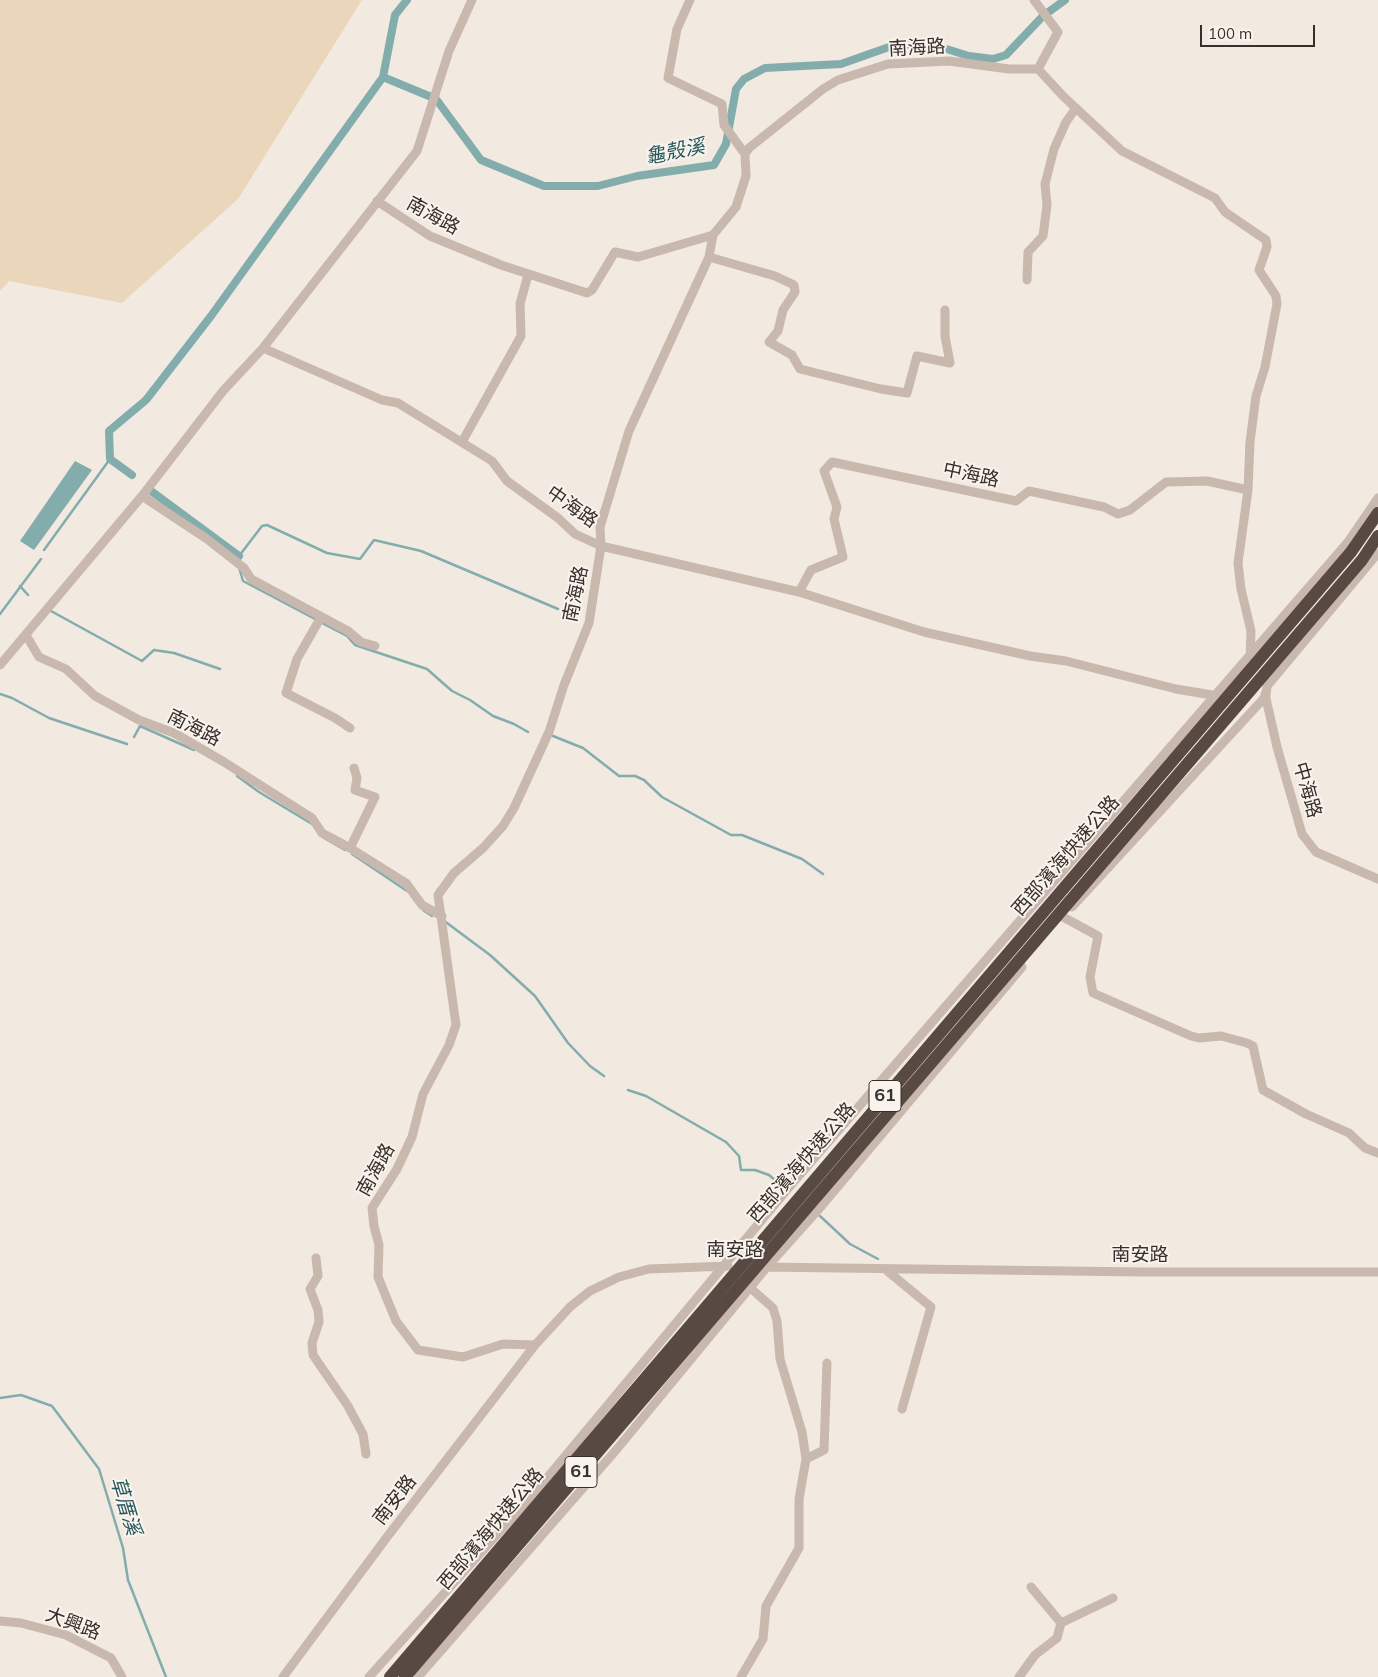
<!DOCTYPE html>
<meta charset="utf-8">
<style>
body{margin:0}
#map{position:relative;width:1378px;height:1677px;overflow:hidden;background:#f2e9e1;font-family:Mulish,sans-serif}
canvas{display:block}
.scale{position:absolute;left:1200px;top:25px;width:115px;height:22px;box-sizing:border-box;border:2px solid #382f2b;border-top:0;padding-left:6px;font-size:15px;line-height:18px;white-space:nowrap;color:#382f2b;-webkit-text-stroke:4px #f9f3ee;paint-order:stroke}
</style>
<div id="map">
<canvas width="1378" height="1677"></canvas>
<div class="scale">100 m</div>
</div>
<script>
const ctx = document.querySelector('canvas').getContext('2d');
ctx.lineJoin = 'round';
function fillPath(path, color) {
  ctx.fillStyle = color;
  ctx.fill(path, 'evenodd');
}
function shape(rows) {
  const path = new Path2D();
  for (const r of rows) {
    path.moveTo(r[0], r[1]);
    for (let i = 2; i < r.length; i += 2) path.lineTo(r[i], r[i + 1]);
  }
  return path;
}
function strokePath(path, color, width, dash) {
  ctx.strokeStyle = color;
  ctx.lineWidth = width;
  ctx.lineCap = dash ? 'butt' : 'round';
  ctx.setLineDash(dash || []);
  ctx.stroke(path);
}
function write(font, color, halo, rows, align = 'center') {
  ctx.font = font + ' Mulish,"Noto Sans TC",sans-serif';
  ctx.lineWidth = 4;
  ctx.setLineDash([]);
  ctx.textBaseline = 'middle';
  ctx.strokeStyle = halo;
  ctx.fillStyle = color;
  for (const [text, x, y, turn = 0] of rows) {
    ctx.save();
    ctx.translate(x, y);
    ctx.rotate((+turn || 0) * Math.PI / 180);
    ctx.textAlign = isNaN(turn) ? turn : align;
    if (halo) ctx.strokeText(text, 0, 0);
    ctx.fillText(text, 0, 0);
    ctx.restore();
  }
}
fillPath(shape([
 [0,0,362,0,238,199,122,303,9,281,0,291]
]), '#ead7bb');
fillPath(shape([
 [75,461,92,470,34,550,20,541]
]), '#82adac');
strokePath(shape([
 [44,550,110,459],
 [239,562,239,556,262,526,267,525,327,553,360,559,374,540,421,551,558,609],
 [239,567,243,581,315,619],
 [20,586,28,595],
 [51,611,142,661,154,650,174,653,220,669],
 [0,614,41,559],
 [322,623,347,636,355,645,427,669,452,691,470,700,493,716,514,724,528,732],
 [0,694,12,698,49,718,127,744],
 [553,736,583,748,619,776,635,776,644,780,662,797,731,835,742,835,802,859,823,874],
 [134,737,140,726,194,750],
 [237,776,259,792,312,824],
 [324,838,345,850],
 [352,854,407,891],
 [423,910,432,916],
 [443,920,490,955,535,996,568,1043,590,1066,604,1076],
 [628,1090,646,1096,726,1142,739,1156,741,1170,755,1170,769,1175,783,1187],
 [820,1216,850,1244,878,1259],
 [0,1398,21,1395,52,1406,99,1469,123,1548,128,1580,166,1677]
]), '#82adac', 2.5);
strokePath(shape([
 [407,0,395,15,383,77,436,99,481,160,544,186,598,186,637,176,714,165,726,144,736,89,744,79,765,68,841,64,889,47,924,42,969,56,993,59,1006,55,1043,16,1065,0],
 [132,475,110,459,109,431,146,400,211,316,383,77],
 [151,491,239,556]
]), '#82adac', 8);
strokePath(shape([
 [690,0,677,29,668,78,722,104,724,125,745,154],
 [1038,69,1064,97,1122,151,1215,198,1225,212,1266,240,1267,247,1259,270,1276,296,1277,304,1265,367,1256,396,1250,442,1248,490,1238,563,1241,589,1251,631,1250,659],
 [377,201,430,236,501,265,587,293,592,290,615,252,638,257,713,235],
 [709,257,775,276,794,285,795,292,783,310,778,331,769,342,792,355,800,369,881,389,907,393,917,356,950,363,945,336,945,310],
 [1027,280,1028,252,1043,236,1047,205,1045,184,1054,149,1066,122,1076,108],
 [263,348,382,400,398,403,492,461,507,481,558,518,575,534,601,546,799,592,924,632,1030,656,1066,661,1176,689,1218,696],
 [462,442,521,336,520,304,528,275],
 [142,496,207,539,244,568,251,579,348,631,361,642,375,646],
 [799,592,811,570,843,557,834,519,837,507,824,471,832,462,1016,501,1029,491,1104,507,1118,514,1130,510,1166,482,1207,481,1248,490],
 [321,617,297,659,286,693,335,718,350,728],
 [26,635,39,657,66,669,95,696,139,720,174,733,224,762,312,818,322,833,350,848,406,883,422,905,442,916],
 [0,665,142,496,223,391,263,348,417,151,449,51,472,0],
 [1265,694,1277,747,1302,834,1316,852,1378,879],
 [350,848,375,797,355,790,357,778,354,768],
 [1072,907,1266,696,1267,686,1378,553],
 [1063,917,1098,936,1090,977,1093,993,1191,1036,1199,1038,1221,1036,1247,1043,1253,1046,1263,1090,1306,1114,1349,1133,1365,1148,1378,1153],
 [316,1258,318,1276,310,1289,318,1310,319,1322,312,1343,313,1355,348,1406,363,1434,366,1454],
 [763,1267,1144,1272,1378,1272],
 [885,1269,931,1307,902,1409],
 [535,1345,503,1344,463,1357,418,1350,396,1321,378,1277,379,1245,374,1226,372,1208,397,1169,412,1137,423,1094,449,1045,456,1025,438,895,454,873,483,848,503,826,514,808,549,732,564,685,589,623,601,546,600,527,629,431,709,257,713,235,736,207,746,176,745,154,749,148,823,89,838,80,888,64,949,61,1009,69,1038,69,1058,32,1034,0],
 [806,1459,824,1450,827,1363],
 [0,1621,21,1623,66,1635,111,1658,122,1677],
 [1061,1623,1113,1598],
 [283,1677,387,1537,535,1345,570,1307,590,1291,619,1277,649,1269,728,1266],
 [369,1677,538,1489,790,1186,1348,542,1378,498],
 [418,1677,617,1449,767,1267,818,1210,1022,967],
 [741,1677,763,1639,766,1606,799,1548,799,1499,806,1459,802,1432,780,1359,777,1321,773,1308,746,1284],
 [1019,1677,1035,1655,1057,1638,1061,1623,1031,1587]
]), '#c9b8ae', 9);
strokePath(shape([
 [390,1677,1351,552,1378,513],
 [405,1677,1362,560,1378,536]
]), '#584943', 12);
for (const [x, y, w] of [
 [885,1096,32],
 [581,1472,32]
]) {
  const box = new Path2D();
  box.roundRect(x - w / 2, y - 15.5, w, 31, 4);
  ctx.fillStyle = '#f9f3ee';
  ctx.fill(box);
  strokePath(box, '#382f2b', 1);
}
write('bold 18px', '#382f2b', null, [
 ["61",885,1096],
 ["61",581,1472]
]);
write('19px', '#382f2b', '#f9f3ee', [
 ["南海路",917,48,-3],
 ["南海路",433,216,29],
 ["中海路",971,475,12],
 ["中海路",572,507,35],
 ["南海路",576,594,-78],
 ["南海路",194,728,27],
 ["中海路",1307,790,74],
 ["西部濱海快速公路",1066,856,-49],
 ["西部濱海快速公路",802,1163,-49],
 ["南海路",376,1170,-61],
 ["南安路",735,1250],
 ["南安路",1140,1255],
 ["南安路",395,1500,-52],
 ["西部濱海快速公路",491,1529,-50],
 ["大興路",73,1624,21]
]);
write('italic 20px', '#245757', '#f9f3ee', [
 ["龜殼溪",675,152,-11],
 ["草厝溪",125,1506,73]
]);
</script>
